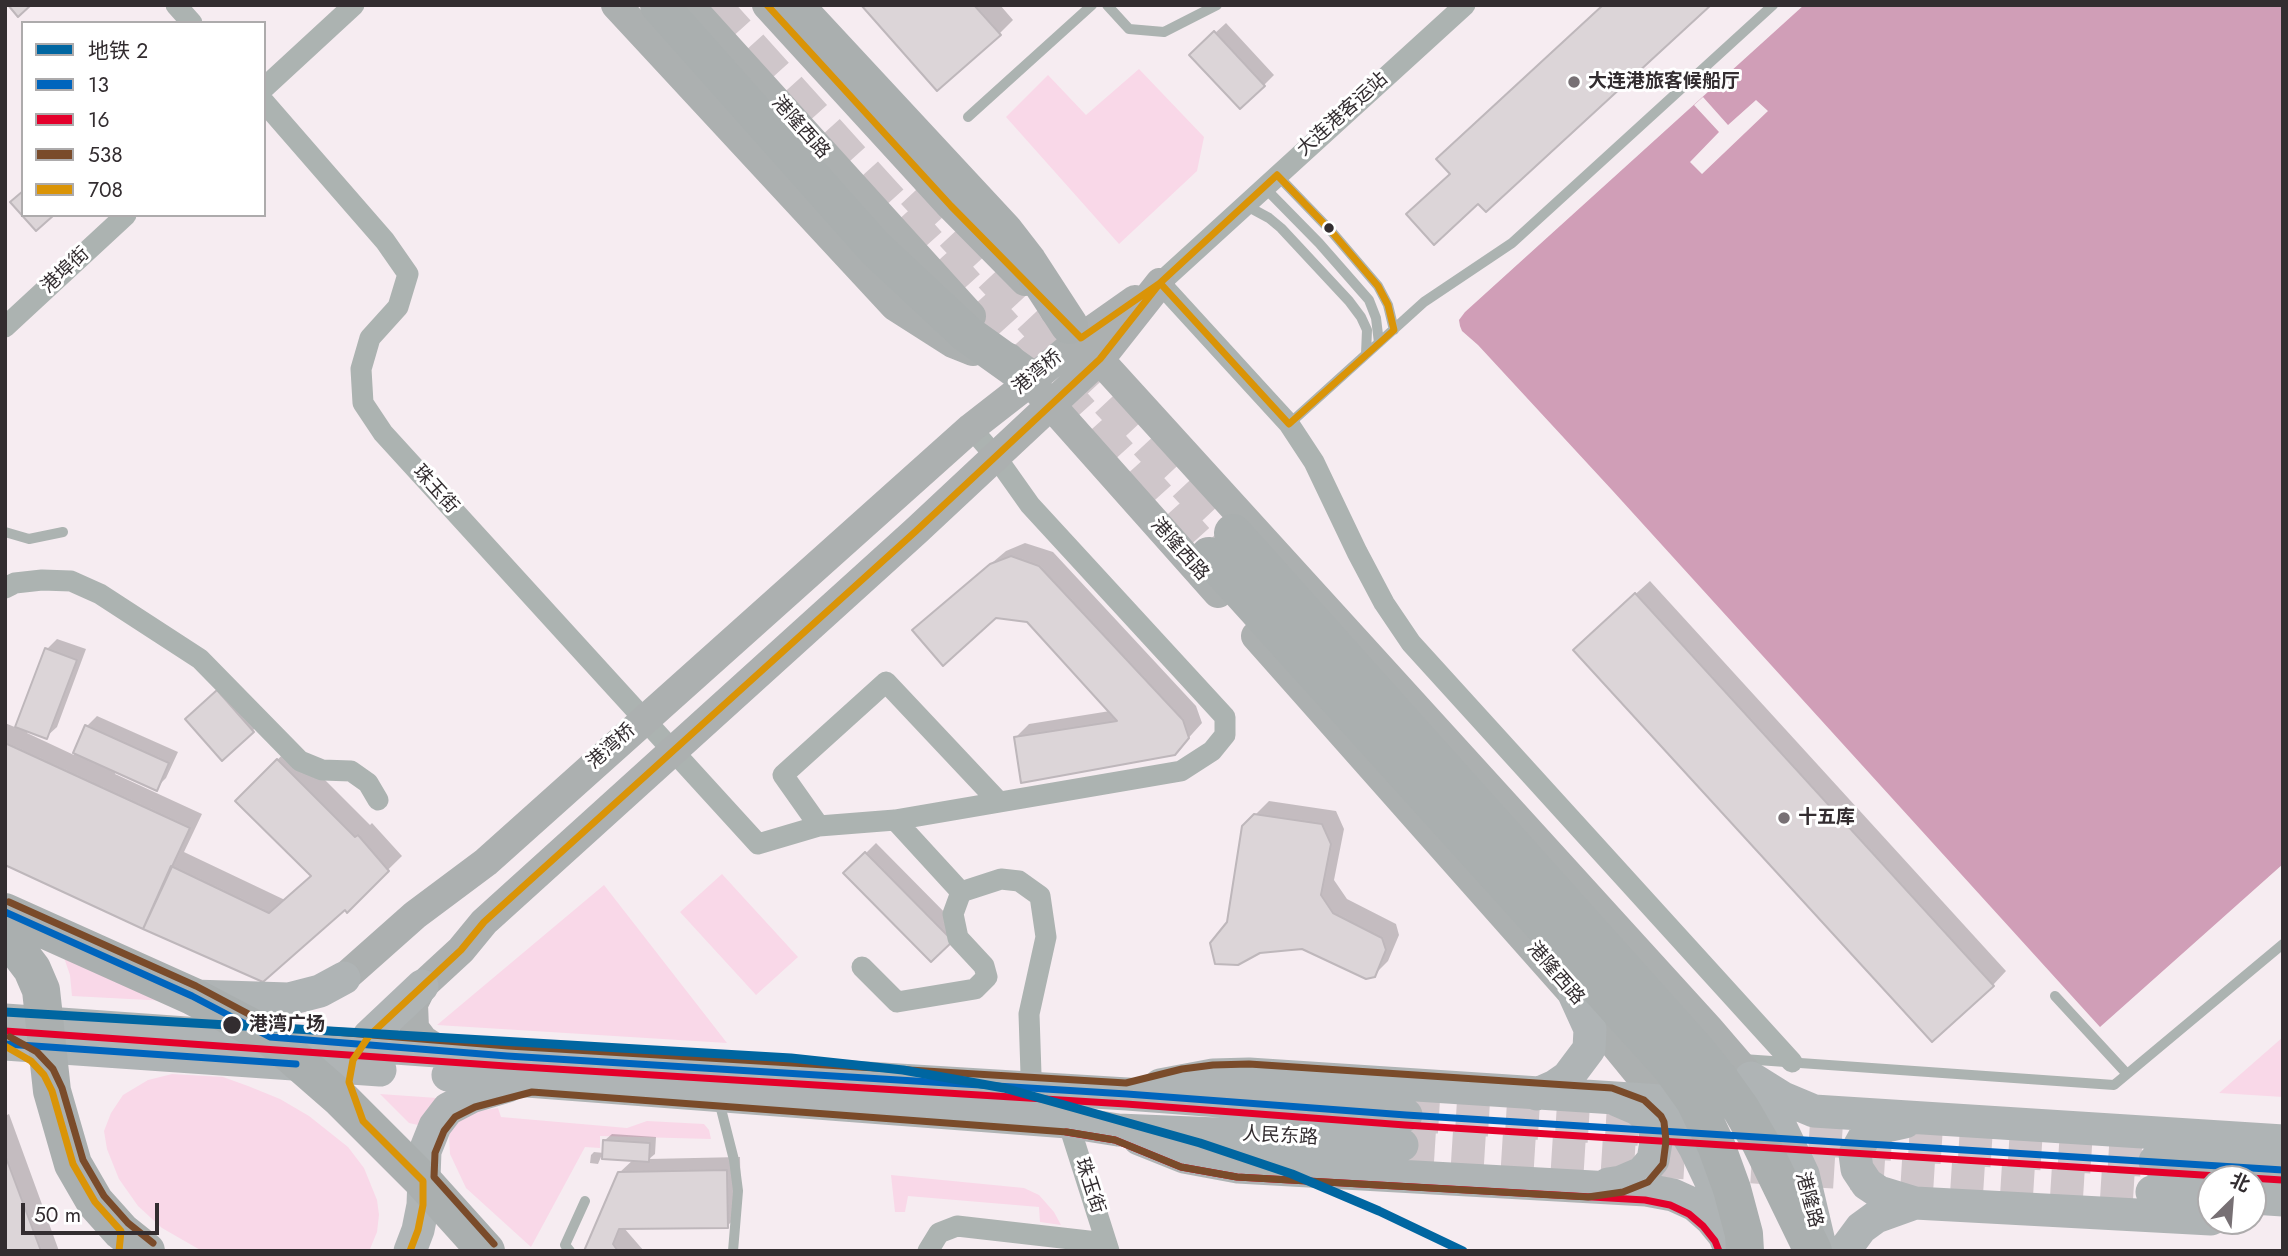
<!DOCTYPE html>
<meta charset="utf-8">
<style>
body{margin:0}
#map{position:relative;width:2288px;height:1256px;overflow:hidden;background:#f6ecf1;font-family:Jost,"Noto Sans SC",sans-serif}
canvas{display:block}
.frame{position:absolute;inset:0;border:7px solid #332d30;pointer-events:none}
.legend{position:absolute;left:21px;top:21px;width:245px;height:196px;box-sizing:border-box;background:#fff;border:2px solid #adabac;margin:0;padding:9px 12px;list-style:none;font-size:21px;color:#332d30}
.legend li{display:flex;align-items:center;gap:14px;height:35px}
.legend b{width:35px;border:2px solid #adabac}
.north{position:absolute;left:2197px;top:1165px;width:70px;height:70px;box-sizing:border-box;background:#fff;border:2px solid #adabac;border-radius:50%;rotate:25deg;font-size:19px;font-weight:700;line-height:28px;text-align:center;color:#332d30}
.north::after{content:'';display:block;margin:auto;width:24px;height:32px;background:#777074;clip-path:polygon(50% 0,100% 100%,50% 72%,0 100%)}
.scale{position:absolute;left:21px;top:1203px;width:138px;height:32px;box-sizing:border-box;border:4px solid #332d30;border-top:0;padding-left:9px;font-size:21px;line-height:24px;white-space:nowrap;color:#332d30;-webkit-text-stroke:5px #fff;paint-order:stroke}
</style>
<div id="map">
<canvas width="2288" height="1256"></canvas>
<div class="frame"></div>
<ul class="legend">
<li><b style="height:9px;background:#0066a1"></b>地铁 2</li>
<li><b style="height:9px;background:#0065bd"></b>13</li>
<li><b style="height:9px;background:#e4002b"></b>16</li>
<li><b style="height:9px;background:#7a4b2a"></b>538</li>
<li><b style="height:9px;background:#da9407"></b>708</li>
</ul>
<div class="north">北</div>
<div class="scale">50 m</div>
</div>
<script>
const ctx = document.querySelector('canvas').getContext('2d');
ctx.lineJoin = 'round';
function fillPath(path, color) {
  ctx.fillStyle = color;
  ctx.fill(path, 'evenodd');
}
function shape(rows) {
  const path = new Path2D();
  for (const r of rows) {
    path.moveTo(r[0], r[1]);
    for (let i = 2; i < r.length; i += 2) path.lineTo(r[i], r[i + 1]);
  }
  return path;
}
function strokePath(path, color, width, dash) {
  ctx.strokeStyle = color;
  ctx.lineWidth = width;
  ctx.lineCap = dash ? 'butt' : 'round';
  ctx.setLineDash(dash || []);
  ctx.stroke(path);
}
function write(font, color, halo, rows, align = 'center') {
  ctx.font = font + ' Jost,"Noto Sans SC",sans-serif';
  ctx.lineWidth = 6;
  ctx.setLineDash([]);
  ctx.textBaseline = 'middle';
  ctx.strokeStyle = halo;
  ctx.fillStyle = color;
  for (const [text, x, y, turn = 0] of rows) {
    ctx.save();
    ctx.translate(x, y);
    ctx.rotate((+turn || 0) * Math.PI / 180);
    ctx.textAlign = isNaN(turn) ? turn : align;
    if (halo) ctx.strokeText(text, 0, 0);
    ctx.fillText(text, 0, 0);
    ctx.restore();
  }
}
fillPath(shape([
 [1139,69,1204,137,1197,171,1119,244,1006,117,1048,75,1086,115],
 [722,874,798,957,756,995,680,912],
 [604,885,727,1043,437,1025],
 [61,949,168,1001,72,996,70,975],
 [2283,1037,2283,1097,2219,1093],
 [172,1074,223,1077,248,1086,280,1099,309,1116,348,1147,364,1168,377,1200,379,1215,377,1232,370,1249,367,1251,202,1251,162,1228,138,1206,119,1179,107,1149,104,1131,111,1113,123,1095,148,1080],
 [380,1094,437,1098,418,1125,409,1123],
 [498,1108,501,1117,627,1128,647,1121,704,1124,709,1130,711,1139,600,1136,600,1148,585,1147,531,1247,466,1188,450,1154,449,1134,460,1120,478,1111],
 [891,1175,1024,1188,1039,1195,1054,1212,1061,1225,1040,1222,1039,1207,908,1196,905,1212,895,1212]
]), '#f9d8e8');
fillPath(shape([
 [1804,5,2283,5,2283,864,2100,1027,1612,490,1478,345,1462,331,1460,326,1459,320,1465,312]
]), '#d09eb7');
fillPath(shape([
 [1703,97,1728,125,1756,100,1768,111,1702,174,1690,162,1719,132,1694,105]
]), '#f6ecf1');
fillPath(shape([
 [863,5,1000,5,1013,20,999,34],
 [1226,23,1274,75,1264,85,1202,45],
 [1025,543,1053,552,1196,706,1202,723,1174,754,1015,738,1029,724,1110,711,1028,620,996,616,928,617,1006,551],
 [1650,581,2006,971,1993,985,1589,636],
 [57,639,86,649,57,727,46,737,28,730,27,733,74,755,87,726,97,716,178,752,166,778,156,788,116,771,115,774,202,814,184,852,285,900,312,875,237,801,291,746,370,825,372,823,402,856,347,910,345,908,263,980,5,862,5,723,17,728,47,649],
 [228,681,263,721,222,758],
 [1269,801,1336,811,1344,829,1334,880,1347,899,1396,924,1399,935,1388,961,1374,975,1302,947,1228,922,1243,827],
 [876,843,962,930,931,960,846,873],
 [9,1114,59,1251,5,1251,5,1116],
 [612,1134,656,1137,655,1154,649,1159,740,1157,741,1213,727,1226,624,1228,644,1251,586,1251,619,1173,634,1159,601,1157,598,1164,590,1163,591,1155,594,1152,604,1153,605,1140]
]), '#0003');
const building = shape([
 [8,5,31,5,18,17,8,5],
 [861,5,974,5,1001,35,937,91,861,5],
 [1603,5,1711,5,1486,212,1478,204,1434,245,1406,214,1450,174,1436,159,1603,5],
 [1214,31,1265,86,1240,109,1189,55,1214,31],
 [23,191,23,215,54,215,36,231,10,202,23,191],
 [1011,556,1039,566,1183,720,1189,738,1175,755,1021,783,1014,737,1117,721,1027,622,996,618,943,666,912,630,990,564,1011,556],
 [1635,593,1994,986,1932,1042,1573,650,1635,593],
 [45,648,77,660,47,739,15,727,45,648],
 [217,690,254,732,222,761,185,719,217,690],
 [85,725,169,763,157,791,73,753,85,725],
 [5,743,190,828,143,929,5,865,5,743],
 [277,759,355,837,358,835,389,871,347,913,345,910,263,982,143,929,171,866,269,913,311,876,235,801,277,759],
 [1254,814,1322,824,1331,844,1321,895,1333,913,1382,938,1386,950,1375,977,1366,979,1302,949,1260,953,1238,965,1215,964,1210,943,1227,922,1242,826,1254,814],
 [865,852,953,941,931,962,843,873,865,852],
 [603,1140,650,1143,649,1162,602,1159,603,1140],
 [5,1155,41,1251,5,1251,5,1155],
 [727,1170,728,1228,619,1229,613,1244,618,1251,584,1251,618,1172,727,1170]
]);
fillPath(building, '#dcd5d8');
strokePath(building, '#beb7bb', 2);
strokePath(shape([
 [1406,1115,1681,1132],
 [1759,1136,2155,1161],
 [1402,1145,2152,1192]
]), '#cfc6ca', 33, [33, 17]);
strokePath(shape([
 [711,5,1209,556],
 [915,191,1233,533]
]), '#cfc6ca', 38, [38, 19]);
strokePath(shape([
 [1107,5,1129,29,1164,32,1217,5],
 [968,117,1092,5],
 [1277,175,1331,231,1378,286,1388,305,1394,330],
 [1264,187,1319,243,1369,300,1376,318,1379,343],
 [1245,205,1269,218,1281,228,1349,301,1361,317,1367,330,1366,354],
 [1289,424,1424,302,1512,243,1773,5],
 [5,532,29,539,63,532],
 [2055,996,2127,1074],
 [1743,1059,2114,1085,2283,944],
 [719,1101,734,1160,738,1191,733,1251],
 [570,1251,565,1245,585,1201]
]), '#acb3b1', 10);
strokePath(shape([
 [176,5,192,23],
 [1465,5,1160,283,1289,424,1314,462,1357,552,1384,603,1411,643,1792,1062],
 [264,88,354,5],
 [264,102,385,241,408,274,398,307,370,338,361,369,363,403,383,433,758,844,819,826,895,820,1181,771,1212,751,1225,735,1225,717,1030,505,996,457,971,428],
 [5,327,126,215],
 [5,588,15,583,42,580,71,581,100,594,200,659,300,761,322,770,351,771,368,783,378,800],
 [895,820,961,892,1001,879,1019,881,1040,896,1046,937,1029,1014,1031,1074],
 [819,826,783,775,886,682,998,801],
 [862,967,897,1002,975,989,987,977,984,966,958,938,953,914,961,892],
 [1068,1122,1109,1251],
 [928,1251,939,1233,957,1226,1106,1243]
]), '#acb3b1', 21);
strokePath(shape([
 [616,5,895,306,953,343,973,351],
 [689,5,971,316],
 [767,5,951,206,1025,281],
 [1055,311,1708,1028,1751,1078],
 [1009,358,1218,593],
 [1256,636,1575,996,1661,1101],
 [344,978,415,915,486,862,971,428,1030,382,1081,338,1135,300],
 [440,1051,423,1040,414,1028,413,1004,422,986,461,950,484,922,916,531,1100,359,1160,283]
]), '#acb0b0', 30);
strokePath(shape([
 [193,996,289,999,320,991,344,978],
 [5,1020,507,1056,1127,1094,1406,1115],
 [5,1044,380,1070],
 [354,1059,369,1036,422,986],
 [448,1075,1068,1122,1118,1130,1291,1137,1402,1145],
 [1751,1078,1783,1098,1814,1111,2283,1141],
 [1754,1083,1776,1117,1803,1174,1820,1246],
 [1160,1085,1213,1075,1249,1074,1661,1101,1673,1110,1695,1148,1722,1205],
 [1537,1094,1555,1086,1568,1077,1589,1049,1590,1029,1575,996],
 [1905,1122,1878,1128,1865,1136,1855,1154,1857,1169,1867,1184,1879,1192,1915,1203,2211,1219],
 [1139,1139,1184,1157,1238,1167,1646,1190,1673,1195,1695,1205,1711,1219,1724,1235,1731,1251],
 [2155,1161,2283,1170],
 [1608,1184,1621,1182,1642,1173,1653,1160,1656,1142,1654,1124,1638,1109,1617,1100],
 [2152,1192,2211,1196],
 [2253,1198,2283,1200],
 [410,1251,418,1230,423,1205,425,1151,435,1126,448,1109,471,1097,508,1086],
 [1844,1251,1861,1228,1876,1217,1915,1203]
]), '#afb4b5', 33);
strokePath(shape([
 [659,5,875,248,967,334,1023,374],
 [794,5,1004,231,1028,262,1069,325],
 [1233,533,1696,1050,1721,1081,1741,1109,1760,1142,1813,1251],
 [1209,556,1670,1066,1695,1101,1716,1145,1732,1189,1744,1234,1745,1251],
 [5,912,192,996,270,1037,341,1099,423,1181,486,1251],
 [5,940,16,948,32,969,41,990,52,1091,73,1164,95,1202,121,1231,146,1251]
]), '#aaafaf', 38);
strokePath(shape([
 [5,912,192,996,270,1037,507,1056,1127,1094,1406,1115,2283,1170],
 [5,1044,296,1064]
]), '#0065bd', 7);
strokePath(shape([
 [5,1031,506,1066,1126,1104,1405,1125,2282,1180],
 [1066,1132,1115,1140,1181,1167,1237,1177,1645,1200,1670,1205,1689,1214,1703,1226,1715,1241,1719,1251]
]), '#e4002b', 7);
strokePath(shape([
 [9,902,196,986,273,1027,508,1046,1126,1083,1182,1069,1213,1065,1249,1064,1612,1088,1644,1100,1661,1116,1664,1122,1666,1141,1663,1164,1648,1182,1623,1192,1588,1197,1237,1177,1181,1167,1115,1140,1067,1132,532,1092,475,1107,455,1117,444,1131,435,1153,434,1177,494,1244],
 [10,1037,37,1052,53,1069,62,1088,83,1160,104,1196,128,1223,153,1243]
]), '#7a4b2a', 7);
strokePath(shape([
 [767,5,951,206,1081,338,1160,283],
 [1277,175,1331,231,1378,286,1388,305,1394,330,1289,424,1160,283,1277,175],
 [5,1046,31,1061,44,1075,52,1091,73,1164,95,1202,121,1231,119,1251],
 [410,1251,418,1230,423,1205,423,1181,363,1121,349,1082,353,1060,369,1036,461,950,484,922,916,531,1100,359,1160,283]
]), '#da9407', 7);
strokePath(shape([
 [5,1012,791,1058,903,1070,1004,1088,1200,1143,1292,1174,1379,1211,1463,1251]
]), '#0066a1', 9);
for (const [x, y, r, color] of [
 [1574,82,7,"#777074"],
 [1329,228,6,"#332d30"],
 [1784,818,7,"#777074"],
 [232,1025,10,"#332d30"]
]) {
  const dot = new Path2D();
  dot.arc(x, y, r, 0, 2 * Math.PI);
  ctx.fillStyle = color;
  ctx.fill(dot);
  strokePath(dot, '#fff', 2.5);
}
write('bold 19px', '#332d30', '#fff', [
 ["大连港旅客候船厅",1588,82],
 ["十五库",1798,818]
], 'left');
write('19px', '#332d30', '#fff', [
 ["大连港客运站",1343,115,-42],
 ["港隆西路",800,128,48],
 ["港埠街",66,271,-43],
 ["港湾桥",1038,373,-40],
 ["珠玉街",435,490,48],
 ["港隆西路",1179,550,48],
 ["港湾桥",612,747,-42],
 ["港隆西路",1555,974,49],
 ["人民东路",1280,1137,3],
 ["珠玉街",1089,1186,72],
 ["港隆路",1808,1200,75]
]);
write('bold 19px', '#332d30', '#fff', [
 ["港湾广场",249,1025]
], 'left');
</script>
